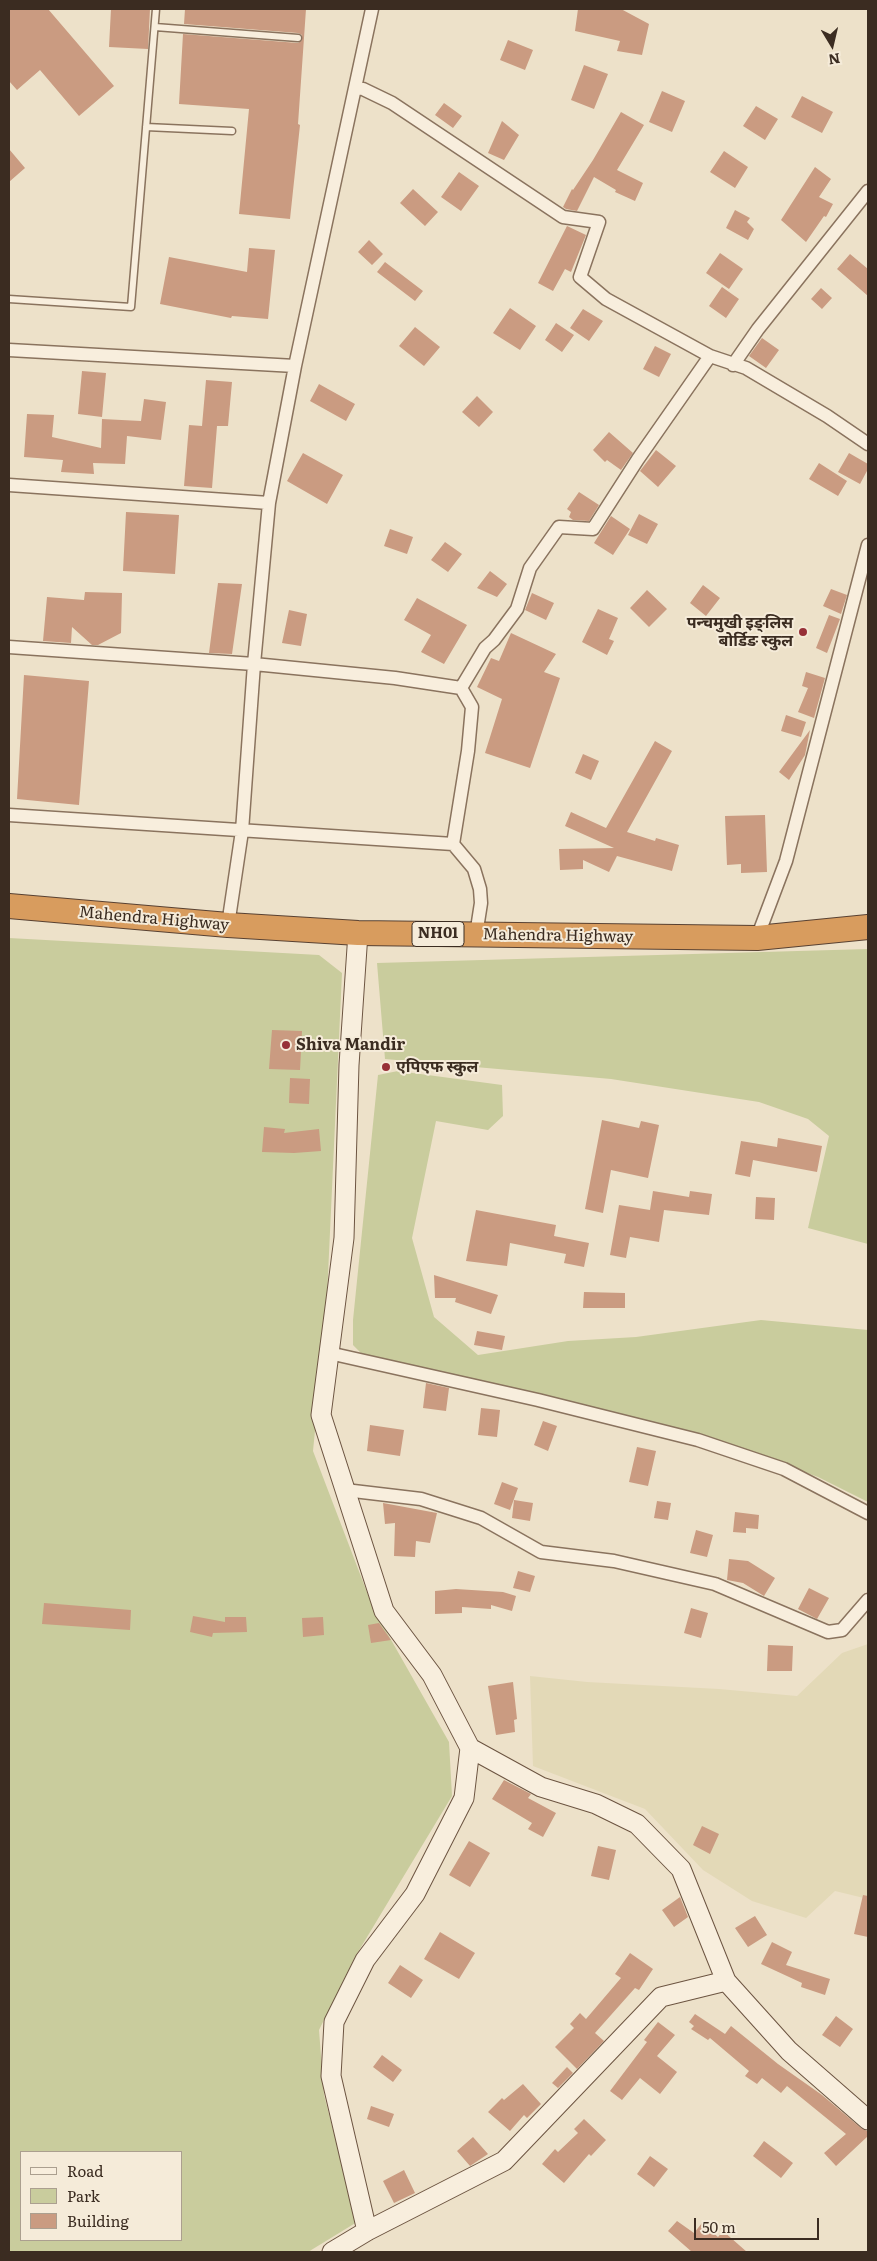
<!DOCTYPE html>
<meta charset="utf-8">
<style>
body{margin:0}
#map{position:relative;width:877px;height:2261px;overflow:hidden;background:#ede1c9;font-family:Literata,serif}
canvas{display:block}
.frame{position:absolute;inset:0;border:10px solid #3b2c21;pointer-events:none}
.legend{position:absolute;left:20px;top:2151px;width:162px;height:90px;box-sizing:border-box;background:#f5ebd9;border:1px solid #ab9f8f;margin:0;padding:6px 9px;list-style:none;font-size:15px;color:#3b2c21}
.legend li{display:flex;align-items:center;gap:10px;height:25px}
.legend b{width:25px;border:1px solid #ab9f8f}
.north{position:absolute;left:807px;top:20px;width:50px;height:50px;-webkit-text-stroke:4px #f5ebd9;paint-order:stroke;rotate:171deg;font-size:14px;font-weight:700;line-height:20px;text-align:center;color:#3b2c21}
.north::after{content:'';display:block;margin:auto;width:18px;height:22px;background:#3b2c21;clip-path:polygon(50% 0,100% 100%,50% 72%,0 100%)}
.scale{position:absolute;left:694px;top:2218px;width:125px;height:22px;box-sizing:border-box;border:2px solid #3b2c21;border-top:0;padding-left:6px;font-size:15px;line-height:18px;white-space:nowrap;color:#3b2c21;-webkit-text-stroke:4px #f5ebd9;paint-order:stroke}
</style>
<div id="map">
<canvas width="877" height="2261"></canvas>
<div class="frame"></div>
<ul class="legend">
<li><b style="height:6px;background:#f8eedd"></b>Road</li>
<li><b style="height:14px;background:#c9cc9d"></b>Park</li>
<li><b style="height:14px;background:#ca9b81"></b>Building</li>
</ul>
<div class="north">N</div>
<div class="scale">50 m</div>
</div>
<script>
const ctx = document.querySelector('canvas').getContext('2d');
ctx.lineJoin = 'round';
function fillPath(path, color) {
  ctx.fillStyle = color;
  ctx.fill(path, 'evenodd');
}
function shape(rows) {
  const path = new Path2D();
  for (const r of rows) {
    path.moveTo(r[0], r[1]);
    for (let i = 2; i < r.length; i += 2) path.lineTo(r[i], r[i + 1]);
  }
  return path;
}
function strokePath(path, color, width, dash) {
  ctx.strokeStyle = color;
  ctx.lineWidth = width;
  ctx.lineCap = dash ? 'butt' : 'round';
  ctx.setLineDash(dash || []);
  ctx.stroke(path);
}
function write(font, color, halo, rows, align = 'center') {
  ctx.font = font + ' Literata,"Noto Sans Devanagari",serif';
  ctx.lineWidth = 4;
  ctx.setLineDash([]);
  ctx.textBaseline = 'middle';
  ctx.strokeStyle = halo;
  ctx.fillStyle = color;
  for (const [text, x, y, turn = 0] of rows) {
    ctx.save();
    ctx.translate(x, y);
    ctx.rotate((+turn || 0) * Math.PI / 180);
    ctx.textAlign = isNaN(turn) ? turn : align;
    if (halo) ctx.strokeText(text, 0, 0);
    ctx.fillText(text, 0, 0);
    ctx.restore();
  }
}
fillPath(shape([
 [868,1644,868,1899,835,1891,806,1918,752,1901,703,1870,645,1809,533,1766,530,1676,587,1682,719,1689,797,1696,842,1653]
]), '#e3d9b7');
fillPath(shape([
 [9,938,319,955,342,973,326,1318,313,1451,373,1608,449,1742,452,1796,355,1957,319,2030,324,2095,357,2222,308,2252,9,2252],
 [21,2152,181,2152,181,2240,21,2240],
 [868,949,868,1244,808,1228,829,1136,808,1119,759,1102,611,1079,385,1059,377,963],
 [398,1071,502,1085,503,1116,488,1130,436,1121,412,1238,434,1317,478,1355,568,1341,636,1337,761,1320,868,1330,868,1502,818,1477,703,1435,567,1401,363,1355,353,1345,353,1320,378,1075]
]), '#c9cc9d');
fillPath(shape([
 [9,9,48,9,114,86,79,116,40,70,17,90,9,81],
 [111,9,150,9,148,49,109,47],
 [185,9,306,9,298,124,300,125,290,219,239,214,249,109,179,104,183,34,298,43,302,40,302,35,298,33,184,24],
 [578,9,621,9,649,24,642,55,617,51,620,41,575,31],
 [508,40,533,50,525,70,500,60],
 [584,65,608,74,594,109,571,100],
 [662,91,685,101,672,132,649,122],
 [802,96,833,112,822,133,791,117],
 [444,103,462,116,453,128,435,115],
 [756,106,778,119,765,140,743,126],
 [621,112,644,125,617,170,643,183,635,201,615,192,616,190,594,177,577,211,566,209,563,207,572,189,573,190,593,160],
 [502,121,519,135,504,160,488,153],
 [9,149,25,168,9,182],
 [724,151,748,167,735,188,710,172],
 [815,167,831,179,819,197,833,204,826,217,824,216,806,242,781,220],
 [459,172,479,186,461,211,441,197],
 [413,189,438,212,425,226,400,203],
 [735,210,750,218,747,222,754,229,748,240,726,228],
 [567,226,586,235,571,272,565,269,553,291,538,283],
 [369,240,383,254,372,265,358,252],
 [249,248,275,250,268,319,232,316,231,318,160,304,169,257,247,272],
 [720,253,743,269,729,289,706,273],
 [850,254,868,269,868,296,837,269],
 [385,262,423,291,415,301,377,272],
 [722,287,739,299,726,318,709,306],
 [821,288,832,298,822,309,811,299],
 [510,308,536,326,520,350,493,333],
 [583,309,603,321,589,341,570,328],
 [556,323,574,335,562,352,545,340],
 [415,327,440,347,424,366,399,346],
 [762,338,779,350,766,368,749,356],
 [655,346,671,354,659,377,643,369],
 [82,371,106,373,102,417,78,414],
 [206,380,232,382,228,426,217,426,212,488,184,486,189,425,202,426],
 [319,384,355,404,346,421,310,401],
 [477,396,493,412,479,427,462,412],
 [144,399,166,402,161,440,127,436,125,464,93,463,94,474,61,472,63,460,24,457,27,414,54,415,52,437,101,448,102,419,141,421],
 [609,432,633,453,621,470,607,460,605,462,593,450],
 [656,450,676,466,658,487,640,471],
 [303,453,343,475,327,504,287,481],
 [849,453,868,464,868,469,860,484,838,472],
 [819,463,847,481,838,496,809,479],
 [579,492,599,505,589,521,573,520,569,517,571,512,567,509],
 [126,512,179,515,175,574,123,571],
 [639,514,658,524,647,544,628,535],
 [611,516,630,529,613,555,594,543],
 [390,529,413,537,407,554,384,546],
 [445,542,462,554,448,572,431,560],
 [490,571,507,584,497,597,477,588],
 [218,583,242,584,232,654,209,653],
 [703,585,720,598,706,616,690,603],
 [831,589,847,595,841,614,823,606],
 [647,590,667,609,649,627,630,608],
 [85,592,122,593,121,633,98,645,92,645,72,627,71,643,43,641,47,597,84,600],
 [532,593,554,603,546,620,525,610],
 [417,598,467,625,444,664,421,652,431,635,404,620],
 [598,609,618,618,609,639,614,641,607,655,582,642],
 [289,610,307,614,301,646,282,643],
 [829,615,840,619,827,653,816,648],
 [511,633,556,654,544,672,560,678,530,768,485,753,502,699,477,687,491,658,499,661],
 [806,672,825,678,814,718,798,712,808,688,802,686],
 [24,675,89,681,79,805,17,799],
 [786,715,806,722,801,737,781,731],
 [810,730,805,755,789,780,779,772],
 [655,741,672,751,627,832,655,841,656,838,679,845,672,871,617,856,609,872,583,860,583,869,560,870,559,849,614,848,565,826,571,812,606,828],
 [583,754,599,761,591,780,575,773],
 [765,815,767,872,741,873,741,864,727,865,725,816],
 [272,1030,302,1031,300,1070,269,1069],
 [290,1078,310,1079,309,1104,289,1103],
 [602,1120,639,1128,641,1121,659,1125,648,1178,611,1170,603,1213,585,1209],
 [264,1127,285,1129,284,1133,319,1129,321,1151,294,1153,262,1152],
 [778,1138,822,1146,817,1172,753,1160,750,1177,735,1174,741,1141,777,1147],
 [653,1191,689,1197,690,1191,712,1194,709,1215,664,1210,659,1242,630,1237,626,1258,610,1255,619,1205,650,1210],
 [756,1197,775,1198,774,1220,755,1219],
 [476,1210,556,1225,554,1236,589,1243,584,1267,564,1263,566,1254,510,1243,507,1266,466,1261],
 [434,1275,498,1295,491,1314,455,1302,456,1298,435,1298],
 [584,1292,625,1293,625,1308,583,1308],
 [477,1331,505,1336,502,1350,474,1345],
 [426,1383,449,1388,446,1411,423,1408],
 [481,1408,500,1410,497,1437,478,1435],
 [543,1421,557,1426,548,1451,534,1445],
 [370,1425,404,1430,400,1456,367,1451],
 [637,1447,656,1451,648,1486,629,1482],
 [502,1482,518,1488,510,1510,494,1504],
 [514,1500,533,1503,530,1521,512,1518],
 [657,1501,671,1503,668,1520,654,1518],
 [383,1503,437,1513,430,1543,416,1541,415,1557,394,1556,395,1523,385,1524],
 [735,1512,759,1515,758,1529,746,1528,746,1533,733,1532],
 [696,1530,713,1535,707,1557,690,1553],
 [729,1559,748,1561,775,1578,764,1596,743,1583,727,1580],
 [518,1571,535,1576,530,1592,513,1588],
 [809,1588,829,1598,817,1619,798,1609],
 [456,1589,503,1592,516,1596,512,1611,491,1605,491,1609,462,1607,462,1613,435,1614,435,1591],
 [44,1603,131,1610,130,1630,42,1624],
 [691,1608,708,1613,701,1638,684,1633],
 [193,1616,225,1622,225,1617,246,1617,247,1632,213,1633,212,1637,190,1632],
 [323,1617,324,1635,303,1637,302,1618],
 [379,1623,391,1640,371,1643,368,1625],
 [768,1645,793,1646,792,1671,767,1671],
 [513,1682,517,1719,514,1720,515,1732,496,1735,488,1686],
 [504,1780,531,1794,528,1798,556,1813,543,1837,528,1829,532,1823,492,1799],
 [702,1826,719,1834,710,1854,693,1845],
 [469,1841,490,1853,470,1887,449,1875],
 [598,1846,616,1850,609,1880,591,1876],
 [863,1895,868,1896,868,1937,854,1934],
 [680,1897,688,1917,674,1927,662,1910],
 [755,1916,767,1935,748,1947,735,1928],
 [440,1932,475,1953,459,1979,424,1959],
 [772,1942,792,1952,786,1965,830,1979,825,1995,801,1987,802,1983,761,1964],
 [630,1953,653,1969,639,1990,635,1988,595,2033,604,2041,577,2069,555,2047,574,2028,570,2024,580,2013,586,2019,621,1978,615,1974],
 [400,1965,423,1980,411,1998,388,1983],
 [695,2014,725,2034,731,2026,778,2064,822,2095,861,2128,867,2131,868,2136,836,2166,824,2153,846,2134,787,2086,781,2093,762,2078,757,2084,745,2076,749,2071,710,2038,708,2040,691,2029,694,2026,689,2022],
 [836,2016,853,2029,840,2047,822,2035],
 [658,2022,675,2035,657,2056,677,2072,660,2094,640,2078,622,2100,610,2091,647,2042,644,2040],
 [382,2055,402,2070,393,2082,373,2067],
 [567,2067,573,2073,558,2088,552,2083],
 [523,2084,541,2104,527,2118,524,2115,510,2131,488,2112,502,2098,504,2100],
 [371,2106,394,2114,389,2127,367,2119],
 [584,2119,606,2140,591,2156,589,2154,564,2183,542,2164,555,2149,558,2152,578,2133,574,2129],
 [473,2137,488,2154,470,2166,457,2151],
 [764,2141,793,2163,781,2178,753,2156],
 [650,2156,668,2169,654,2187,637,2174],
 [404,2170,415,2193,394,2203,383,2181],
 [677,2221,694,2233,702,2223,718,2237,723,2231,747,2252,692,2252,668,2231]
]), '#ca9b81');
const lane = shape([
 [155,27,298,38],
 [146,127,232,131],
 [9,299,131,307,156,9]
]);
const street = shape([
 [355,88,363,89,392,103,563,217,599,222,580,277,606,299,710,356,746,368,827,416,868,444],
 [9,350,295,366],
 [733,365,758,329,868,191],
 [9,485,269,503],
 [9,647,254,664,395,678,461,688,472,707,468,751,453,844],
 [461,688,485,648,494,640,517,609,530,568,559,527,593,529,638,459,710,356],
 [9,815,453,844,474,869,480,889,481,903,476,935],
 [228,925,242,831,254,664,269,503,295,366,372,9],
 [757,938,786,861,868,545],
 [329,1353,538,1400,698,1440,784,1469,868,1513],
 [345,1490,421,1499,481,1518,541,1552,614,1561,715,1584,828,1632,842,1630,868,1600]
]);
const secondary = shape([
 [358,933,349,1065,344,1238,321,1415,384,1611,432,1675,470,1748,464,1798,415,1894,365,1960,334,2022,331,2076,367,2231],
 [470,1748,541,1787,596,1804,637,1824,681,1869,726,1981,789,2051,868,2120],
 [332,2252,367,2231,504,2161,661,1997,726,1981]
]);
const highway = shape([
 [9,906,228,925,358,933,757,938,868,927]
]);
strokePath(lane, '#8a735e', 9);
strokePath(street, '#8a735e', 15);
strokePath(secondary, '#6c5441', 21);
strokePath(highway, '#584132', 26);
strokePath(lane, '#f8eedd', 6);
strokePath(street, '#f8eedd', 12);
strokePath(secondary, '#f8eedd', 19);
strokePath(highway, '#d89c5e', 24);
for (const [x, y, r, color] of [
 [803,632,5,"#973037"],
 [286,1045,5,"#973037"],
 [386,1067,5,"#973037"]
]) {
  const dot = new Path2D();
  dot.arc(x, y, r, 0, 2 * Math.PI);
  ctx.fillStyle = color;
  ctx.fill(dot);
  strokePath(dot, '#f5ebd9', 2);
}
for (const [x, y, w] of [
 [438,934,52]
]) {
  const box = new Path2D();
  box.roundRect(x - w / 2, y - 12.5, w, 25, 4);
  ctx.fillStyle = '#f5ebd9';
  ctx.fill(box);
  strokePath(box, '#3b2c21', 1);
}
write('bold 15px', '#3b2c21', null, [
 ["NH01",438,934]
]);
write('bold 16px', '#3b2c21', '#f5ebd9', [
 ["पन्चमुखी इङ्लिस",793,623,"right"],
 ["बोर्डिङ स्कुल",793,641,"right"],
 ["Shiva Mandir",296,1045],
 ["एपिएफ स्कुल",396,1067]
], 'left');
write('16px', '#3b2c21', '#f5ebd9', [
 ["Mahendra Highway",154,919,5],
 ["Mahendra Highway",558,936,1]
]);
</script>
